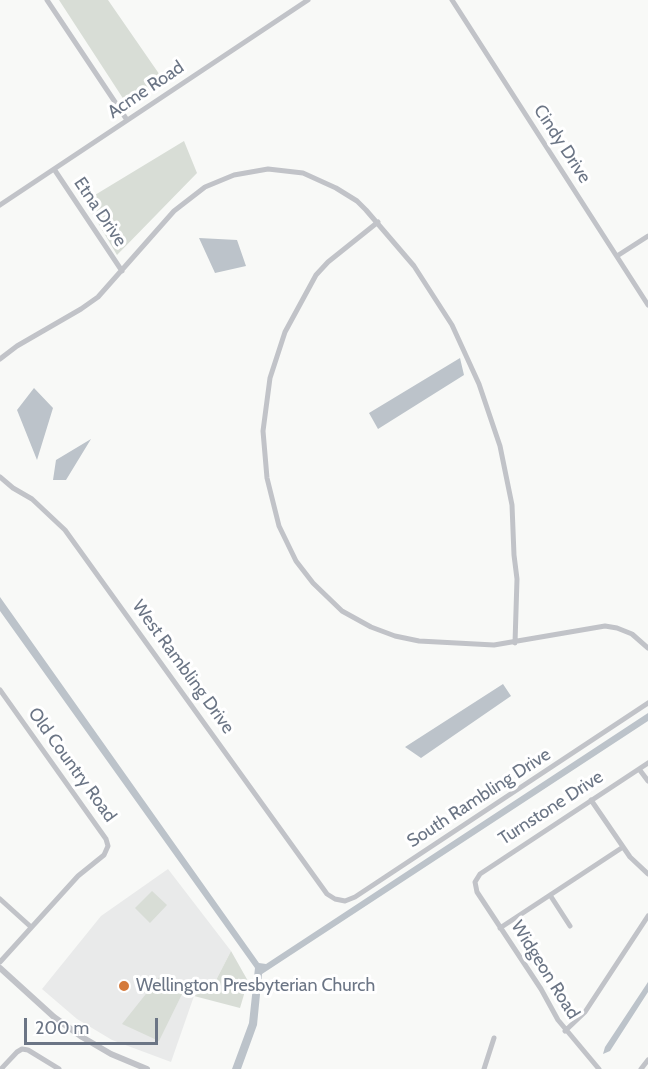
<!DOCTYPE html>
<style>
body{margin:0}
#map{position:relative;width:648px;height:1069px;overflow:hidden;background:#f8f9f7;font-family:Cabin,sans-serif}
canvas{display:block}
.scale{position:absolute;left:24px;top:1018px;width:134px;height:27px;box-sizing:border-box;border:3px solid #6b7585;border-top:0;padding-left:8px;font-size:18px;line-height:21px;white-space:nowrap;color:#6b7585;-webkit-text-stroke:4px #fff;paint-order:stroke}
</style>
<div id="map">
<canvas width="648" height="1069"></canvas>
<div class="scale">200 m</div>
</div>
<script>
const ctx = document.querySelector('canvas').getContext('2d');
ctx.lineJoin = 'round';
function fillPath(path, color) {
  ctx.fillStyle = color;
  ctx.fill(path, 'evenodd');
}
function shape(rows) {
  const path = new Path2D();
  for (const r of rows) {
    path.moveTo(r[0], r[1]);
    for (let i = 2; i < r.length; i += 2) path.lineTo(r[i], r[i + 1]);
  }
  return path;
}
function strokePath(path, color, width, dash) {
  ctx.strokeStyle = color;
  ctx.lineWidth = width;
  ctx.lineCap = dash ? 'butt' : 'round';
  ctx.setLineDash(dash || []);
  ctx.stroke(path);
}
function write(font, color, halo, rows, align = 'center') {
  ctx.font = font + ' Cabin,sans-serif';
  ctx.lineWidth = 6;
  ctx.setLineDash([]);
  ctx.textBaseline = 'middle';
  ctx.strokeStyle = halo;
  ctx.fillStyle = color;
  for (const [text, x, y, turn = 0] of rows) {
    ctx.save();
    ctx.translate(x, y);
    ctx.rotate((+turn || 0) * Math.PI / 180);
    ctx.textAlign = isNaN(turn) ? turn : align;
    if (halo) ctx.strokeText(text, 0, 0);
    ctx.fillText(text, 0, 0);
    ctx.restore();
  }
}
fillPath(shape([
 [168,869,231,951,213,986,194,996,171,1062,112,1040,77,1019,42,989,101,916]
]), '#e9eaea');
fillPath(shape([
 [59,0,108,0,164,81,126,103],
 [184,141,197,173,117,255,85,201],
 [152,891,167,905,150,923,135,908],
 [231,951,248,981,240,1008,194,996,213,986],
 [161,975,184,990,159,1041,122,1024]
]), '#d8ddd6');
fillPath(shape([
 [199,238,237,240,246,266,215,273],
 [460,358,464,375,378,429,369,413],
 [34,388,53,408,37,460,17,410],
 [91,439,66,480,53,480,56,460],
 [0,597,259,963,266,964,648,713,648,721,262,974,257,1025,241,1069,232,1069,249,1023,255,968,0,611],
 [503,684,511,696,421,758,405,747],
 [648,982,648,992,610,1051,603,1054,605,1047]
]), '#bcc3ca');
strokePath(shape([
 [47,0,127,120],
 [452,0,648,305],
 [54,169,122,271],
 [0,205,308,0],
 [378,222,328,262,316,275,285,332,270,378,263,431,267,478,279,526,296,561,313,583,342,611,371,627,395,636,419,641,494,645,605,626,617,628,632,634,648,648],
 [617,256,648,236],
 [0,359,17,346,81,309,98,297,174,211,205,187,234,175,268,169,303,173,336,188,357,201,366,210,414,266,452,325,479,384,500,446,512,505,514,555,517,579,515,643],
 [0,477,13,488,32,499,65,530,327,894,335,899,345,901,355,897,648,703],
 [0,690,106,839,108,846,104,855,78,876,0,962],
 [639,769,648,781],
 [591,800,630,857,648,874],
 [550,895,570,926],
 [0,899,31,927],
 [500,928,623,847],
 [565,1031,585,1012,648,916],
 [1,1069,17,1052,22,1049,28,1050,59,1069],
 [484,1069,494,1038],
 [599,1069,558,1020,541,989,477,892,475,882,480,874,648,763],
 [641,1069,648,1060]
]), '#c1c3c8', 5);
strokePath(shape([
 [0,968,54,1017,82,1037,111,1054,147,1069]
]), '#c1c3c8', 6);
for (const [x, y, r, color] of [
 [124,986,6,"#d47a3c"]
]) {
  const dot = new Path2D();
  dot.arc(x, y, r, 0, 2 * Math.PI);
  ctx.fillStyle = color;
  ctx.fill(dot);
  strokePath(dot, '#fff', 2);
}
write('18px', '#6b7585', '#fff', [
 ["Acme Road",146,90,-34],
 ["Cindy Drive",562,144,57],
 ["Etna Drive",100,212,56],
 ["West Rambling Drive",183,667,54],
 ["Old Country Road",72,765,54],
 ["South Rambling Drive",479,798,-33],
 ["Turnstone Drive",551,808,-33],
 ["Widgeon Road",545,970,58]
]);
write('18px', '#6b7585', '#fff', [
 ["Wellington Presbyterian Church",136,986]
], 'left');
</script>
